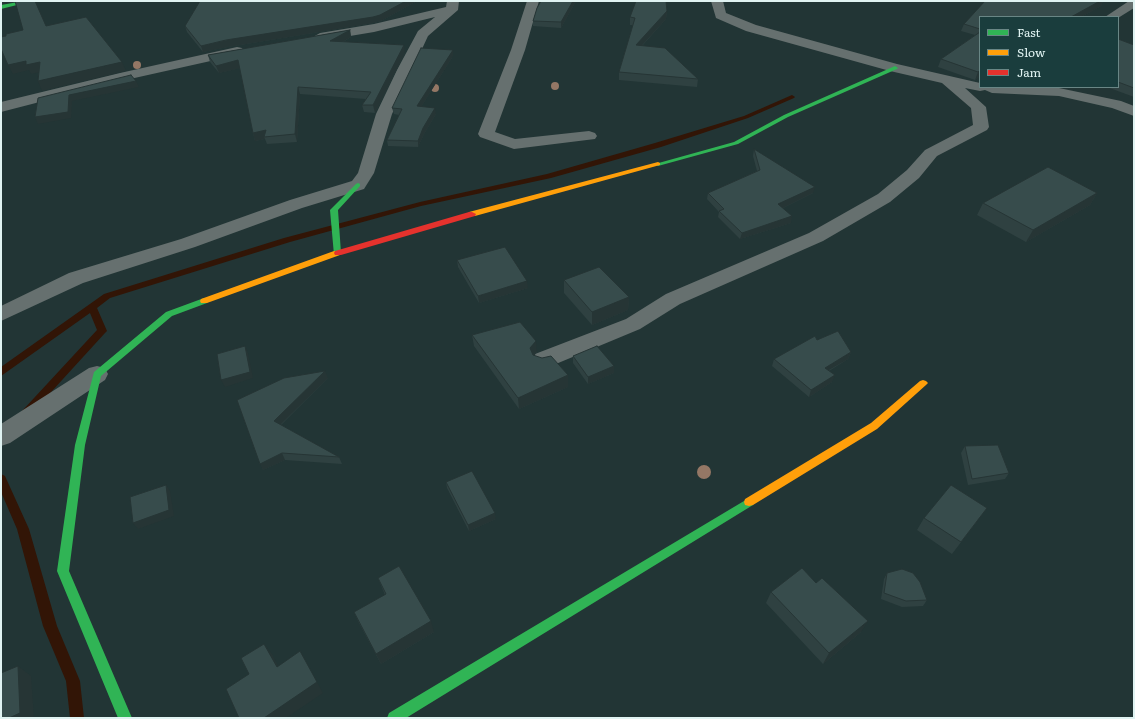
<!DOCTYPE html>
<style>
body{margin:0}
#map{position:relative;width:1135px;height:719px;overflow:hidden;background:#223535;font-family:Literata,serif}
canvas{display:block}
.frame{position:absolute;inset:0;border:2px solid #e0f3f2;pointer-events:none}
.legend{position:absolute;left:979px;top:16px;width:140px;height:72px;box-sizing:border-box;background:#1a3d3d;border:1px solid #698685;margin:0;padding:5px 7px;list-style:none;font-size:12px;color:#e0f3f2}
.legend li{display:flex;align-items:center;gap:8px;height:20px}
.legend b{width:20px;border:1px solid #698685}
</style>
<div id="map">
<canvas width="1135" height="719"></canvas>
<div class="frame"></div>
<ul class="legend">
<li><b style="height:5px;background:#30b455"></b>Fast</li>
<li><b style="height:5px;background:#ff9f0a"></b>Slow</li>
<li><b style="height:5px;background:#e5322d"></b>Jam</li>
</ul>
</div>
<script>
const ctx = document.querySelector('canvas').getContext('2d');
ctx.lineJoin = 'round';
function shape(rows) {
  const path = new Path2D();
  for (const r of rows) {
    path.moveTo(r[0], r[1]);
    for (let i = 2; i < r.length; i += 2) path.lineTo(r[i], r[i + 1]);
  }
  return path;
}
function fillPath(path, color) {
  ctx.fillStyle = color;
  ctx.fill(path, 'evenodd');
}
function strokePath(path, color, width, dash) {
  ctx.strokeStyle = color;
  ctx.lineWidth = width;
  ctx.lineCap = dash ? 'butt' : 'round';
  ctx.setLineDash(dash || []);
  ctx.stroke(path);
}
fillPath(shape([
 [792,95,795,97,794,98,748,118,661,147,551,178,421,206,290,242,110,298,97,308,107,331,105,333,31,414,23,414,22,411,97,330,90,313,1,376,1,367,104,294,284,238,420,202,547,174,655,143,744,116,792,95],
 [1,474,5,476,29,529,57,626,80,681,84,718,70,718,66,681,43,626,17,529,1,492,1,474]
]), '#321506');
fillPath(shape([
 [447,1,459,1,458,10,428,36,392,114,374,173,364,189,302,208,195,247,83,283,1,321,1,306,69,273,181,239,290,200,352,181,358,173,376,114,397,70,418,31,435,17,374,32,320,41,313,37,320,33,374,24,446,7,447,1],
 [527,1,539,1,525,50,495,132,515,139,589,131,595,133,597,136,595,139,514,149,480,137,478,134,511,50,527,1],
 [711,1,723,1,726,13,756,25,897,64,980,83,980,87,1059,88,1121,101,1134,106,1134,116,1112,108,1059,96,992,93,985,90,980,91,965,88,986,107,989,127,987,130,937,156,919,178,890,202,823,241,680,304,640,329,551,366,543,368,535,366,532,360,535,354,626,319,666,294,809,233,878,194,907,170,925,150,973,125,971,108,942,83,890,71,746,31,716,18,711,1],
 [1129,1,1134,1,1134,8,1118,18,1105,17,1129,1],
 [237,47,242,48,244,51,242,54,121,81,1,112,1,102,120,73,237,47],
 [97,366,105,368,108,374,105,380,10,443,1,446,1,424,89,368,97,366]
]), '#66706f');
fillPath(shape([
 [24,1,33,1,1,9,1,5,24,1],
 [895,66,898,68,897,69,788,117,738,144,658,166,655,164,734,142,784,115,895,66],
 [358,183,360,184,360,186,338,210,341,253,340,255,334,255,330,210,356,184,358,183],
 [204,298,208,301,207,303,172,316,101,376,85,445,69,571,132,718,118,718,57,571,75,445,94,372,166,312,204,298],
 [749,498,753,499,754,502,753,505,406,718,387,718,389,713,749,498]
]), '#30b455');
fillPath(shape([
 [658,162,660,163,660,165,475,216,472,216,468,214,469,212,658,162],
 [334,251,340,251,341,253,340,255,207,303,201,303,200,301,201,299,334,251],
 [923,380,926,381,928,383,926,385,877,429,753,505,749,506,745,505,744,502,745,499,871,423,920,381,923,380]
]), '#ff9f0a');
fillPath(shape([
 [469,212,472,212,476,214,475,216,341,255,335,255,334,253,335,251,469,212]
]), '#e5322d');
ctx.fillStyle = '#947765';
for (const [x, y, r] of [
 [137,65,4],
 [555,86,4],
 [435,88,4],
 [704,472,7]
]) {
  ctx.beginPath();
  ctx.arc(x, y, r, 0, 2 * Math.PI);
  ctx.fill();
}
fillPath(shape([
 [200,1,417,1,381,21,374,23,228,47,203,52,187,32,185,26],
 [576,1,561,28,533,26,533,21],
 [985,1,1103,1,1101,6,1081,17,980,17,980,76,975,80,938,67,941,59,975,35,961,31,964,24],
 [667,11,666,19,642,46,698,79,697,87,619,80,619,72,633,25,630,25,630,17],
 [350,30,351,37,343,42,405,53,375,113,364,112,362,105,366,99,300,94,297,142,267,144,265,139,255,141,253,133,240,68,219,73,210,62,208,55],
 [1118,39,1134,45,1134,97,1107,87,1118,87],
 [453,56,421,107,436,114,424,134,418,147,388,146,387,140,399,115,394,114,392,108],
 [754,149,813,193,783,208,791,223,740,239,718,217,719,212,707,199,708,193,757,171,753,156],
 [1097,193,1090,205,1026,242,977,215,983,203],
 [457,260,528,288,479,303,458,267],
 [564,280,629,297,628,310,592,325,564,293],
 [472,335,537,352,534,356,568,375,568,387,519,409,474,346],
 [817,340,851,352,848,359,829,371,832,382,809,397,772,366,774,359],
 [573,356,614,366,614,373,588,384,573,363],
 [328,378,281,425,339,457,342,464,285,460,263,470,237,400],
 [965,446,1009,473,1005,479,968,485,961,453],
 [446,482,496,519,469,531,447,488],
 [924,518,978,520,952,554,917,530],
 [887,573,927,600,923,606,902,607,881,599,884,579],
 [378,578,434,632,381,664,359,623,354,612,385,595],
 [771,592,861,632,823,664,766,603]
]), '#2f4141');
fillPath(shape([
 [406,1,417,1,381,21,374,23,228,47,203,52,201,46],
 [573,1,576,1,561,28,561,22],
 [1100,1,1103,1,1101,6,1081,17,1071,17],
 [667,11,666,19,635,53,636,45],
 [350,30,351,37,332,48,330,41],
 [404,45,405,53,375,113,373,105],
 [453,50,453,56,418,112,417,106],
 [238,60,241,68,219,73,216,66],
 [26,61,40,62,45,71,31,74,29,70,13,74,8,65],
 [122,62,126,71,42,91,38,81],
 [980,70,980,76,975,80,978,72],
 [136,81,139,87,72,101,71,118,38,124,35,117,69,95],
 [298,87,300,94,297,142,295,134],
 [435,108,436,114,424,134,418,147,418,141,423,128],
 [266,130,264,137,265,139,255,141,253,133],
 [815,187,813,193,777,211,778,204],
 [1097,193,1090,205,1026,242,1033,230],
 [792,216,791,223,740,239,742,233],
 [527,281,528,288,479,303,478,296],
 [629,297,628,310,592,325,592,312],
 [536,341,537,352,531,359,530,348],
 [245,346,248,353,253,378,225,387,221,380],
 [851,352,848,359,822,374,825,368],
 [614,366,614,373,588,384,588,377],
 [325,371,328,378,277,428,274,421],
 [568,375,568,387,519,409,518,398],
 [835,375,832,382,809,397,811,390],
 [282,453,285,460,263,470,260,464],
 [166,485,170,491,174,516,138,529,133,523],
 [495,513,496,519,469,531,468,525],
 [431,621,434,632,381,664,376,654],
 [868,621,861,632,823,664,829,653],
 [264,644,272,654,284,677,277,667],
 [300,651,323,693,286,718,264,718],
 [18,666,31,676,34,718,9,718]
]), '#263535');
const building = shape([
 [15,1,35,1,46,26,86,17,122,62,38,81,40,62,26,65,26,61,8,65,1,49,1,37,6,36,6,34,23,30,15,1],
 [200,1,406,1,380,15,373,17,226,40,201,46,185,26,200,1],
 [541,1,573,1,561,22,533,21,537,8,541,1],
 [636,1,666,1,667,11,636,45,665,48,698,79,619,72,635,18,630,17,636,1],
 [985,1,1100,1,1071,17,980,17,980,29,964,24,985,1],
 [350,30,330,41,404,45,373,105,362,105,371,92,298,87,295,134,264,137,266,130,253,133,238,60,216,66,208,55,350,30],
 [980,32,980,70,978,72,941,59,980,32],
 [1118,39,1134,45,1134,88,1118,82,1118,39],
 [421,48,453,50,417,106,435,108,423,128,418,141,387,140,402,109,392,108,421,48],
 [131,75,136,81,69,95,68,112,35,117,38,98,131,75],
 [754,149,815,187,778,204,792,216,742,233,719,211,724,209,708,193,760,170,754,149],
 [1048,167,1097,193,1033,230,983,203,1048,167],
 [505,247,527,281,478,296,457,260,505,247],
 [599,267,629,297,592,312,564,280,599,267],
 [520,322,536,341,530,348,533,355,542,358,551,356,568,375,518,398,472,335,520,322],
 [838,331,851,352,825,368,835,375,811,390,774,359,815,336,817,340,838,331],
 [245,346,250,372,221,380,217,354,245,346],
 [597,346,614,366,588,377,573,356,597,346],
 [325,371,274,421,339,457,282,453,260,464,237,400,284,378,325,371],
 [998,445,1009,473,972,479,965,446,998,445],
 [472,471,495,513,468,525,446,482,472,471],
 [166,485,169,510,133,523,130,497,166,485],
 [951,485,987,508,961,542,924,518,951,485],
 [399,566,431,621,376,654,354,612,386,594,378,578,399,566],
 [802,568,816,583,822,578,868,621,829,653,771,592,802,568],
 [902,569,913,573,920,582,927,600,906,601,884,593,887,573,902,569],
 [264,644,277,667,300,651,317,682,264,718,239,718,226,689,249,674,241,658,264,644],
 [18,666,20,713,9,718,1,718,1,673,18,666]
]);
fillPath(building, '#374c4c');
strokePath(building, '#263535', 1);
</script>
